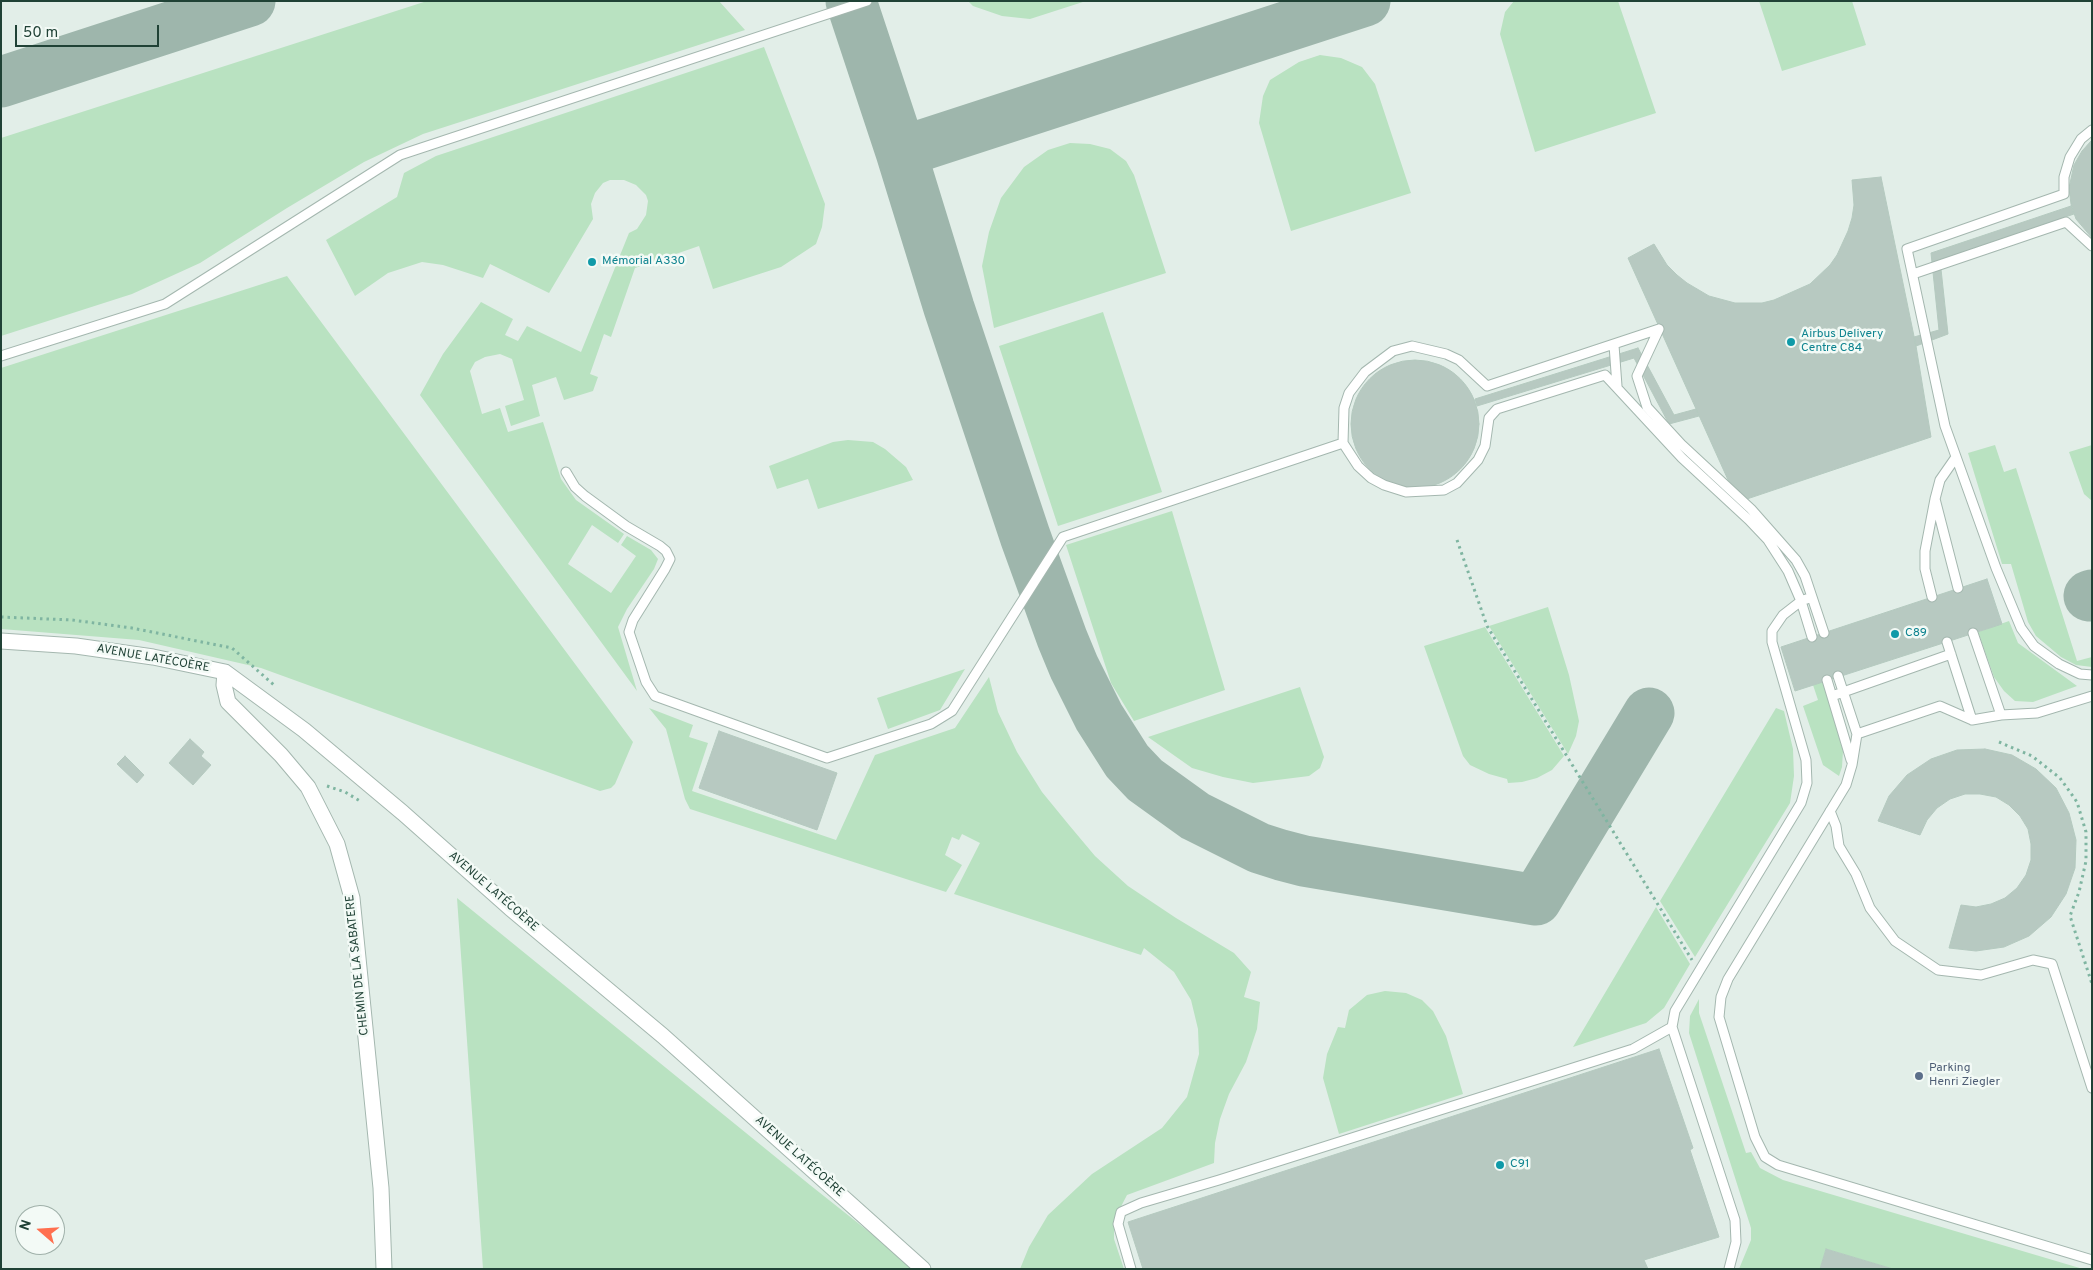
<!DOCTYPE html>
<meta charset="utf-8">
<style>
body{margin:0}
#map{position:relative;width:2093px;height:1270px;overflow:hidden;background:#e2eee8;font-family:Overpass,sans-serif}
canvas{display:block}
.frame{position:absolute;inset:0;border:2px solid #204236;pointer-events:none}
.north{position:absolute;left:15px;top:1205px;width:50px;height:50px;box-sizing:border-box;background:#f3faf6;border:1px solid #9fb0a9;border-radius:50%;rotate:289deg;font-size:14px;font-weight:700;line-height:20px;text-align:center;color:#204236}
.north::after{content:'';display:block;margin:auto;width:18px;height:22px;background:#ff6f4f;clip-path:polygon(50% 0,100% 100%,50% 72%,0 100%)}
.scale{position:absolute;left:15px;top:25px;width:144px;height:22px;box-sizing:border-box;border:2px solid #204236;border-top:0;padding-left:6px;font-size:15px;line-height:18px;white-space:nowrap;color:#204236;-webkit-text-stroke:4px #f3faf6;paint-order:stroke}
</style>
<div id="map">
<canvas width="2093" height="1270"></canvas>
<div class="frame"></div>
<div class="north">N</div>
<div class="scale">50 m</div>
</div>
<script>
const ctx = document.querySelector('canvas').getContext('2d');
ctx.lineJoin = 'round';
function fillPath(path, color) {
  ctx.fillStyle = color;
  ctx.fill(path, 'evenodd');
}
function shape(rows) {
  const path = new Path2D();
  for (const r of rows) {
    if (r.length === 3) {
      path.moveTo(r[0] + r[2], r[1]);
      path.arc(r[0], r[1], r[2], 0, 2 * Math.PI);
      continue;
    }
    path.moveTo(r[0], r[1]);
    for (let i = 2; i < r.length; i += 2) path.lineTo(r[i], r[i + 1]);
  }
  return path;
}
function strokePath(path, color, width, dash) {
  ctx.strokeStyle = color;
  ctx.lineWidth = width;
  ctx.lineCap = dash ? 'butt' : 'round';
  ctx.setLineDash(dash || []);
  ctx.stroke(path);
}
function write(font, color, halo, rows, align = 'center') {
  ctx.font = font + ' Overpass,sans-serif';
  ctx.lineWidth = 5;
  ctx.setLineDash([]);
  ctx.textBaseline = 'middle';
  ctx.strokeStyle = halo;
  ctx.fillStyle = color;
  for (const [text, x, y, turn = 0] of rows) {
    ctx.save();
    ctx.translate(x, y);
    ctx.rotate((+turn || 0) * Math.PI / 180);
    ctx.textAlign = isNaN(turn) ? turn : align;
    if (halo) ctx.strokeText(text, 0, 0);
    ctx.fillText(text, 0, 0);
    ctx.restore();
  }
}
fillPath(shape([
 [427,1,719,1,745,30,423,134,364,162,287,208,200,263,132,294,1,336,1,138],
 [968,1,1086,1,1030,19,1002,16,973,6],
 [1514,1,1618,1,1656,113,1535,152,1500,34,1505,12],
 [1759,1,1852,1,1866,45,1782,71],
 [764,47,825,204,822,227,816,244,781,267,713,289,699,246,635,268,611,337,604,334,590,374,598,377,593,391,564,400,556,377,532,385,540,416,511,426,505,406,524,400,512,359,500,354,485,357,475,362,470,371,482,414,500,408,508,432,543,422,561,479,576,500,624,534,618,543,592,525,568,564,611,593,636,556,621,545,627,536,651,550,658,559,654,569,627,609,618,627,637,691,420,395,443,354,481,302,513,319,505,335,518,341,527,326,581,352,629,233,637,229,646,215,648,201,646,195,636,185,624,180,610,180,603,183,595,193,591,204,593,219,549,293,490,264,483,278,443,265,422,262,388,273,355,296,326,240,397,197,404,173,436,156],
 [1320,55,1341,58,1362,67,1375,84,1411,193,1291,231,1259,123,1263,96,1270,80,1299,62],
 [1070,143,1090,144,1110,149,1126,161,1134,175,1166,273,994,328,982,266,989,232,1001,198,1024,167,1048,150],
 [287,276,633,742,615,784,611,788,600,791,261,668,139,640,1,629,1,368],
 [1103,312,1162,492,1058,526,999,346],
 [848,440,873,442,885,449,906,467,913,480,818,509,808,479,777,489,769,466,833,442],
 [1995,445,2004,472,2016,468,2077,661,2092,657,2092,667,2076,665,2061,657,2036,636,2028,622,2011,564,2002,564,1968,453],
 [2092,445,2092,501,2084,494,2069,452],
 [1172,511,1225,690,1134,721,1111,683,1066,545],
 [1548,607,1569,675,1579,721,1576,736,1568,754,1489,626],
 [2009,621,2018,643,2077,686,2033,702,2015,701,2004,691,1994,677,1978,632],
 [1485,627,1564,756,1552,770,1537,778,1522,782,1508,783,1507,779,1489,774,1470,765,1463,756,1424,646],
 [965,669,940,710,888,729,877,698],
 [989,677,998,712,1017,752,1042,792,1069,825,1095,856,1128,886,1176,918,1234,953,1251,972,1244,997,1260,1002,1257,1029,1246,1062,1229,1094,1220,1119,1215,1143,1214,1163,1127,1195,1114,1220,1114,1239,1124,1269,1020,1269,1029,1247,1048,1215,1092,1174,1162,1128,1187,1097,1199,1054,1198,1029,1191,1000,1174,972,1144,948,1141,955,954,894,980,843,962,834,959,840,952,837,945,855,962,865,946,892,690,809,685,799,666,729,649,708,693,725,689,737,708,743,692,791,836,840,875,755,955,728],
 [1823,681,1843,751,1842,767,1839,776,1823,765,1803,706,1818,700,1813,685],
 [1300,687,1324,757,1320,768,1309,776,1253,783,1223,777,1192,768,1148,737],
 [1776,708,1784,711,1793,749,1794,776,1790,803,1695,957,1660,901],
 [457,898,810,1185,916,1269,483,1269],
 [1656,907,1690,964,1664,1008,1646,1023,1573,1047],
 [1385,991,1406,993,1422,1000,1433,1011,1446,1036,1463,1094,1339,1134,1323,1078,1327,1054,1338,1027,1345,1028,1349,1010,1367,995],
 [1699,999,1699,1013,1746,1153,1751,1152,1760,1168,1783,1180,2083,1269,1893,1269,1826,1249,1820,1269,1739,1269,1751,1240,1751,1228,1689,1033,1690,1016]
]), '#b9e2c1');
strokePath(shape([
 [851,1,901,152,949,308,1025,536,1062,638,1074,667,1099,717,1127,761,1145,780,1195,816,1259,848,1281,855,1304,861,1536,900,1649,713],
 [1,82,250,1],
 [901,152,1365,1],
 [2089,596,2092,595]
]), '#9eb6ac', 51);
const building = shape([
 [2092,140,2092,238,2076,219,2071,204,2069,188,2074,165,2082,151,2092,140],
 [1881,177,1916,346,1931,437,1738,502,1628,258,1654,244,1667,265,1677,275,1687,283,1709,296,1735,303,1762,303,1774,300,1810,284,1830,265,1837,255,1848,231,1852,218,1854,205,1852,180,1881,177],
 [2071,206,2074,214,1940,260,1948,334,1916,346,1914,337,1939,330,1931,253,2071,206],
 [1638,348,1674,415,1696,409,1699,416,1669,424,1634,358,1477,406,1475,399,1638,348],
 [1415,424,64],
 [1987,579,2002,624,1795,691,1781,647,1987,579],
 [719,731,837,773,817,830,699,788,719,731],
 [190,739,204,752,201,756,211,765,193,785,169,763,190,739],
 [1985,749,2012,755,2036,769,2056,788,2069,813,2076,840,2075,868,2066,894,2051,917,2029,936,2004,947,1976,951,1949,948,1961,905,1976,907,1991,904,2005,898,2017,888,2026,875,2031,860,2031,844,2028,829,2020,816,2009,805,1996,797,1980,794,1965,794,1950,799,1937,808,1927,820,1920,835,1878,821,1889,796,1907,775,1931,759,1957,750,1985,749],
 [125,756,144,775,137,783,117,764,125,756],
 [1659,1049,1693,1148,1690,1150,1719,1237,1644,1260,1648,1269,1143,1269,1128,1222,1659,1049],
 [1826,1249,1893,1269,1820,1269,1826,1249]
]);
fillPath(building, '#b7c9c1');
strokePath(building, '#b4c9bf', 1);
const service = shape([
 [2092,130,2081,139,2070,157,2064,177,2064,194,1907,249,1945,426,1996,568,2021,628,2034,646,2059,664,2080,674,2092,675],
 [1913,274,2066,222,2092,246],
 [1659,329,1487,386,1459,360,1446,354,1412,346,1393,351,1365,372,1349,393,1344,408,1343,443,1358,466,1371,478,1384,485,1406,492,1444,490,1457,483,1478,460,1485,446,1489,418,1497,409,1605,375,1682,458,1749,520,1768,540,1788,571,1801,601,1812,637],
 [1659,329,1637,376,1647,407,1681,444,1751,509,1796,560,1805,576,1824,633],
 [1614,345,1617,386],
 [1,356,165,304,400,155,867,1],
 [566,472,575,487,585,496,626,526,660,546,666,551,670,559,665,569,633,620,629,632,646,682,655,696,827,758,931,724,952,711,1063,537,1343,443],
 [1935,499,1940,480,1956,457],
 [1932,597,1925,569,1925,551,1935,499,1958,588],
 [1973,633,2001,715],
 [1947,642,1972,720],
 [1838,676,1857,734,1852,765,1846,785,1728,979,1721,997,1719,1017,1755,1137,1765,1157,1778,1165,2092,1260],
 [1827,680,1851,760],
 [1832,696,1951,654],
 [1857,734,1940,706,1972,720,2001,715,2037,713,2092,696],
 [1830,811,1836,826,1839,846,1856,874,1870,908,1895,941,1938,970,1981,975,2033,960,2052,964,2092,1088],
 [1131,1269,1118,1224,1121,1212,1141,1203,1219,1180,1633,1049,1672,1027],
 [1729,1269,1736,1242,1735,1220,1672,1027,1675,1011,1801,803,1807,783,1806,760,1772,642,1772,631,1783,615,1801,601,1812,597]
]);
const minor = shape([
 [1,641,76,646,153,657,225,672,304,730,403,813,510,908,663,1036,923,1269],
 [225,672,224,685,228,702,281,755,308,787,337,844,352,898,381,1188,384,1269]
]);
strokePath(service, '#a4b7af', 11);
strokePath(minor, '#a4b7af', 17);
strokePath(shape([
 [1457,540,1487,626,1692,960],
 [1,617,72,620,132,628,232,648,274,685],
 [1999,742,2032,756,2060,778,2077,802,2086,832,2086,861,2079,892,2070,916,2092,984],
 [327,786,345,792,360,801]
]), '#7fb5a1', 3, [2.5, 4]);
strokePath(service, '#fff', 9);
strokePath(minor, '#fff', 15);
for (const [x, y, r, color] of [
 [592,262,5,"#0f9aa8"],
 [1791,342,5,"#0f9aa8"],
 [1895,634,5,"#0f9aa8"],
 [1919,1076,5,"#5c6f8a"],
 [1500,1165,5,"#0f9aa8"]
]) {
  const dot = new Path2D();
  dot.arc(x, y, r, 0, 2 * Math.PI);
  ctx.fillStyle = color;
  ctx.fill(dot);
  strokePath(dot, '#f3faf6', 2);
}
write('12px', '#0d838f', '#f3faf6', [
 ["Mémorial A330",602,262],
 ["Airbus Delivery",1801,335],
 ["Centre C84",1801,349],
 ["C89",1905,634],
 ["C91",1510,1165]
], 'left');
write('12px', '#204236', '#f3faf6', [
 ["AVENUE LATÉCOÈRE",153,659,10],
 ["AVENUE LATÉCOÈRE",493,892,41],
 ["CHEMIN DE LA SABATERE",358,965,-96],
 ["AVENUE LATÉCOÈRE",799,1157,42]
]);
write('12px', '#4e5e75', '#f3faf6', [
 ["Parking",1929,1069],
 ["Henri Ziegler",1929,1083]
], 'left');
</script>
